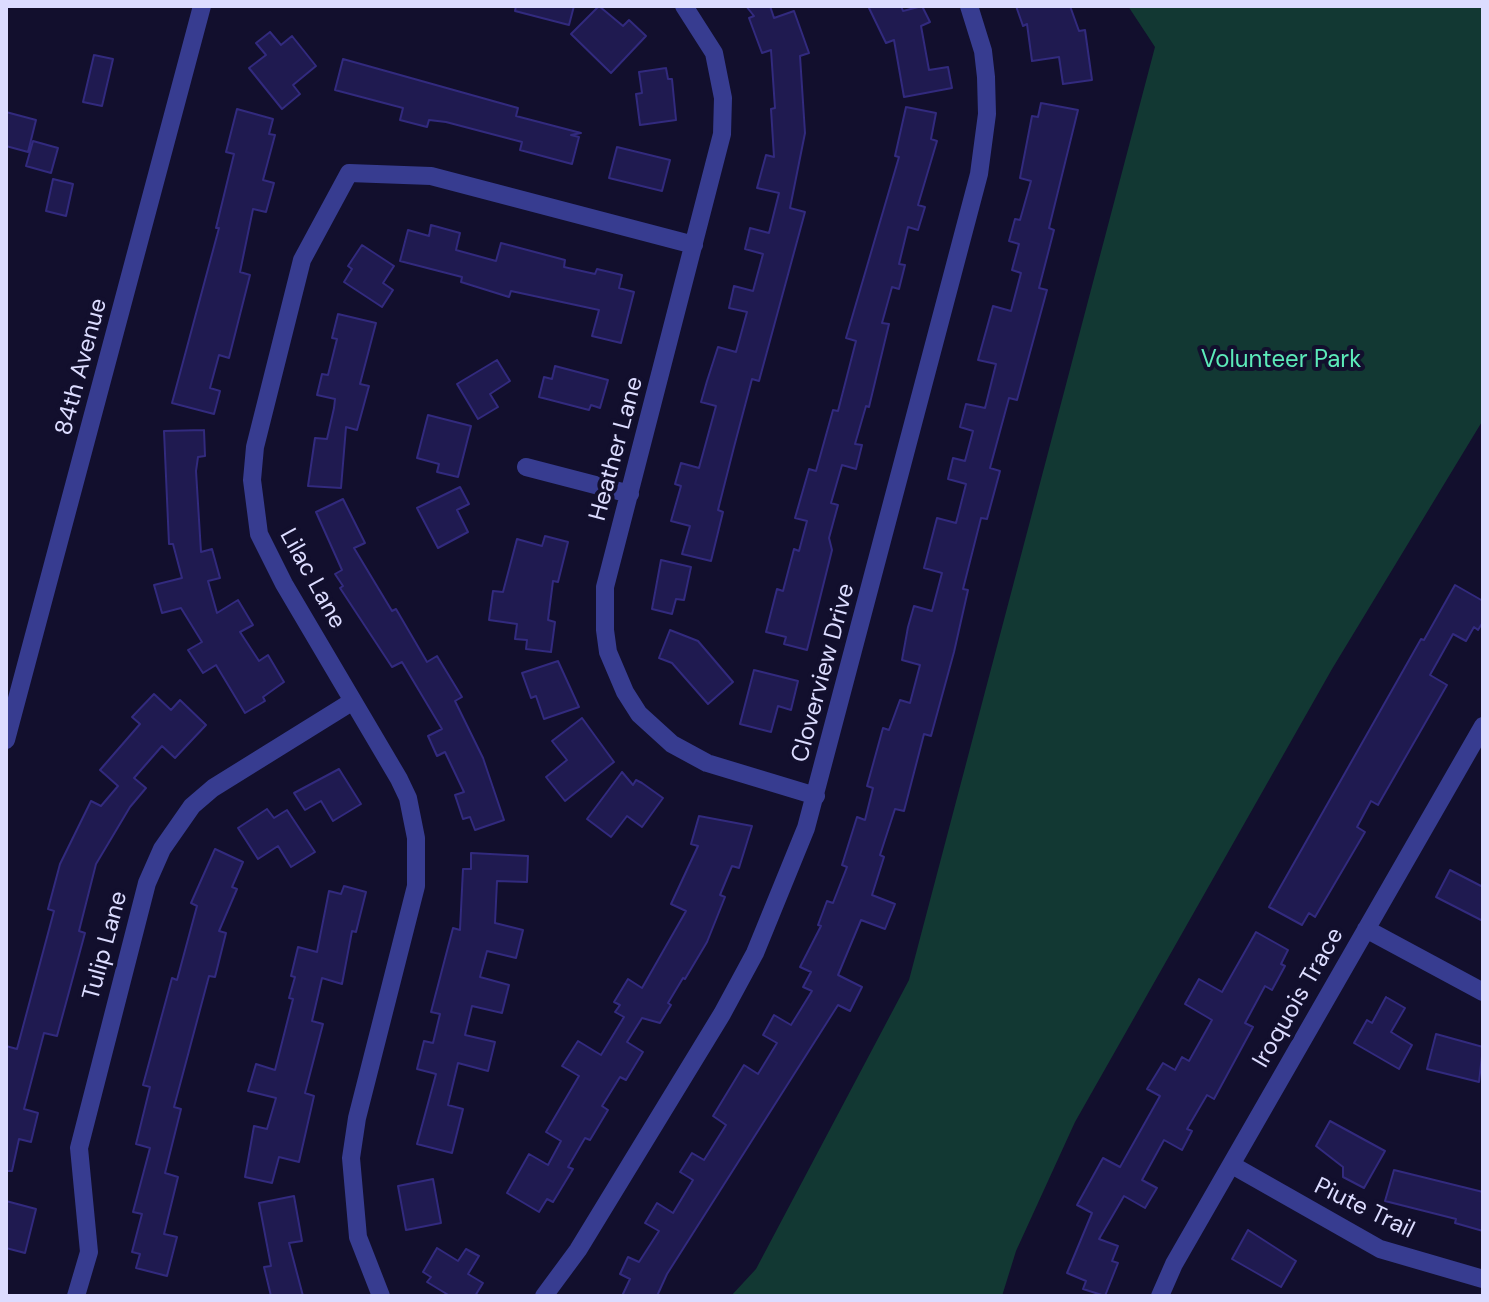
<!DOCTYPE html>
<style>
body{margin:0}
#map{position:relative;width:1489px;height:1302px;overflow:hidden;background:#120f2d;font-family:"DM Sans",sans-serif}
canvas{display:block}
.frame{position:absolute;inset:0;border:8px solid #dcdcff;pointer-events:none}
</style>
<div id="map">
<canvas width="1489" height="1302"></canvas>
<div class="frame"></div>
</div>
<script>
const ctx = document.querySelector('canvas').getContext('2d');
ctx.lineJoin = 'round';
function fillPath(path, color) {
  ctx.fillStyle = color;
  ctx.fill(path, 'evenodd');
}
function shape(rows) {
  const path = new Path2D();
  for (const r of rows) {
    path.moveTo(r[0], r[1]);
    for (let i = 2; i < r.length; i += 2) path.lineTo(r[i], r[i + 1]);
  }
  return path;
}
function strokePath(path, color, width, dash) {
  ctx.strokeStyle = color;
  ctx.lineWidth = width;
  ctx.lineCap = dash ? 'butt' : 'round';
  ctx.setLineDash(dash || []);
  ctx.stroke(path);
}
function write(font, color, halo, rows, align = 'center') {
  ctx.font = font + ' "DM Sans",sans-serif';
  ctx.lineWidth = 8;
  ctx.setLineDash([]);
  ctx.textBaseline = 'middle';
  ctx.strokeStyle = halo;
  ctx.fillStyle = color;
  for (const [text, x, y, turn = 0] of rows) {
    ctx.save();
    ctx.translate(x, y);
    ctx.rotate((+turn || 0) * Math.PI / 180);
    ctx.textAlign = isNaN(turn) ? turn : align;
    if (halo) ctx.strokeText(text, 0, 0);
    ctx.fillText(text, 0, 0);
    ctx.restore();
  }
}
fillPath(shape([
 [1128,6,1483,6,1483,420,1332,669,1075,1122,1016,1251,1002,1296,731,1296,756,1269,909,980,1155,47]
]), '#123833');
const building = shape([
 [516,6,574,6,569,25,515,11,516,6],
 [599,6,623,26,629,20,646,36,611,73,571,34,599,6],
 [746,6,770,6,774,18,794,11,809,53,800,56,805,133,790,208,805,212,759,381,752,379,734,447,718,510,723,512,711,561,682,554,690,526,671,521,681,486,675,484,681,463,699,468,716,406,701,402,707,381,718,347,736,352,747,312,729,308,734,286,753,291,763,254,745,249,750,228,769,233,779,193,757,188,766,155,774,157,771,109,775,108,771,50,762,53,749,18,754,16,746,6],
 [868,6,901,6,903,11,922,6,930,22,921,26,929,70,948,67,952,88,904,97,894,40,886,43,868,6],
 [1016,6,1070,6,1079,31,1085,30,1092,80,1063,84,1059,57,1032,61,1027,24,1023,26,1016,6],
 [270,32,281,45,292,36,316,66,293,85,300,94,282,109,249,68,266,55,256,43,270,32],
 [94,55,113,59,102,106,83,102,94,55],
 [343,59,518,108,516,116,581,133,571,135,579,137,572,164,520,150,522,142,446,122,429,120,427,127,400,120,403,108,335,90,343,59],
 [666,68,668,79,672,79,676,120,640,125,636,94,642,93,639,72,666,68],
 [1041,103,1078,110,1049,228,1054,230,1039,288,1047,290,1017,400,1009,398,990,468,1000,471,987,519,981,518,963,589,968,590,954,652,931,736,924,734,904,811,895,809,880,855,884,857,872,895,895,904,885,929,861,920,838,975,862,987,850,1011,838,1005,667,1274,657,1296,622,1296,630,1279,620,1274,628,1257,639,1262,659,1231,645,1223,657,1203,673,1213,693,1180,680,1172,692,1153,704,1160,726,1125,713,1116,744,1065,758,1074,777,1043,763,1035,774,1015,791,1025,812,991,803,987,811,972,800,967,821,926,818,925,827,901,833,903,847,867,842,865,857,817,865,820,873,788,867,786,883,728,889,730,900,700,910,703,920,665,902,660,908,627,914,606,932,611,942,573,924,568,937,518,956,523,966,484,948,479,953,458,965,461,973,431,960,427,966,404,985,408,996,364,978,360,993,306,1011,311,1021,273,1012,270,1019,244,1009,241,1015,219,1020,220,1031,181,1020,178,1032,116,1038,117,1041,103],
 [906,107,936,113,931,139,937,141,918,205,925,207,918,230,908,227,899,264,905,265,899,289,892,287,882,323,889,324,869,407,866,406,855,444,862,445,856,469,842,465,831,503,838,505,829,538,832,550,807,650,784,644,786,637,766,632,777,589,783,591,794,549,799,551,807,521,795,518,809,469,816,471,833,410,838,411,856,341,846,338,899,157,895,156,906,107],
 [237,109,273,119,269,134,275,135,263,180,274,183,266,212,253,209,240,272,250,275,229,358,219,355,210,388,220,391,214,414,172,403,219,228,216,228,234,154,226,152,237,109],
 [6,112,36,120,28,152,6,146,6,112],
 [33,141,58,148,51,173,26,166,33,141],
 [617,147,670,160,662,191,609,178,617,147],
 [53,179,73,184,66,216,46,211,53,179],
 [431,225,460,233,456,250,496,261,501,243,565,260,564,267,595,274,597,269,622,275,619,288,634,292,621,343,592,336,599,310,511,291,509,297,461,282,462,277,400,261,408,230,429,236,431,225],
 [362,245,394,266,383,283,393,290,382,307,344,282,352,269,348,266,362,245],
 [338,314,376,323,360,384,369,386,357,430,346,427,341,488,308,486,315,438,327,439,334,408,335,399,317,395,322,374,328,375,337,339,332,338,338,314],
 [497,360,510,381,490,394,498,407,478,419,457,384,497,360],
 [555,366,608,380,600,408,591,405,589,410,539,397,544,377,552,379,555,366],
 [428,415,471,426,458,477,437,472,439,464,417,458,428,415],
 [204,430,205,456,198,457,196,471,201,552,212,549,220,578,208,581,217,613,238,600,253,625,240,632,259,661,268,655,284,682,263,697,265,701,245,713,216,665,203,673,188,650,202,642,181,608,162,613,154,585,182,578,173,544,169,544,164,431,204,430],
 [460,487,469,504,457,510,468,532,438,548,417,508,460,487],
 [343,499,365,543,354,548,392,611,396,609,427,662,437,656,462,697,455,701,483,758,504,820,475,830,470,817,463,819,455,795,464,792,445,752,437,756,428,736,442,729,402,662,392,667,340,588,343,586,335,574,342,570,316,512,343,499],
 [545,536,568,542,558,582,553,581,548,620,555,622,551,652,526,649,527,640,515,639,517,624,489,620,493,591,503,592,517,539,542,546,545,536],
 [661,560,691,567,684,600,676,599,672,614,652,609,661,560],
 [1455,585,1483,601,1483,622,1478,630,1474,627,1466,641,1453,634,1430,675,1447,685,1378,805,1371,801,1357,827,1365,832,1315,917,1309,913,1302,925,1269,907,1421,639,1424,640,1455,585],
 [670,630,698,641,733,682,708,704,672,663,659,658,670,630],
 [558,661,579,707,544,719,536,696,531,698,522,673,558,661],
 [754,670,798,681,791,710,778,706,771,732,740,724,754,670],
 [154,694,171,710,180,700,206,725,175,758,162,746,134,778,146,788,130,807,96,864,79,931,85,933,57,1036,44,1033,24,1109,38,1113,31,1142,19,1139,12,1171,6,1171,6,1046,17,1049,54,911,48,909,60,864,91,801,101,806,118,786,100,770,140,724,132,717,154,694],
 [582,718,614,762,565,801,546,777,567,760,552,741,582,718],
 [339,769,361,804,333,821,321,801,305,810,294,793,339,769],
 [622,772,633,785,636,780,642,783,663,798,642,827,627,816,611,837,587,819,622,772],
 [267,809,274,818,287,810,315,852,291,867,278,846,258,859,238,828,267,809],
 [699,816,752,826,739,868,732,866,720,895,725,897,707,942,685,979,683,978,668,1003,671,1005,660,1023,642,1018,627,1042,643,1052,626,1080,620,1077,602,1106,608,1110,590,1140,585,1138,568,1167,573,1169,553,1202,547,1199,539,1212,507,1193,529,1154,548,1165,561,1141,546,1132,579,1076,562,1066,578,1041,601,1055,624,1017,615,1012,620,1005,614,1002,628,979,642,988,686,911,671,904,698,846,691,844,699,816],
 [215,849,243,862,232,887,237,889,219,931,226,933,215,977,209,976,174,1107,181,1109,165,1173,178,1177,164,1234,177,1237,167,1276,136,1268,140,1254,132,1252,142,1214,133,1212,150,1148,136,1144,150,1087,143,1085,172,978,177,980,197,906,191,903,215,849],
 [471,853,528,856,527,882,497,881,495,923,523,930,516,958,487,951,480,977,509,985,502,1013,472,1006,465,1035,495,1042,488,1071,458,1063,448,1105,463,1109,452,1153,417,1144,436,1074,417,1069,424,1041,433,1043,440,1014,431,1012,453,928,460,930,463,869,471,869,471,853],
 [1450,870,1483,887,1483,921,1436,897,1450,870],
 [344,886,366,892,356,932,352,931,342,984,322,978,312,1021,323,1024,305,1093,314,1096,299,1162,279,1157,272,1183,245,1177,254,1126,267,1129,276,1098,248,1091,256,1064,275,1070,293,999,289,998,295,977,291,976,298,947,317,952,329,891,341,894,344,886],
 [1256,932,1288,950,1281,964,1285,966,1272,990,1265,986,1245,1023,1253,1027,1214,1099,1207,1095,1187,1129,1192,1131,1182,1150,1164,1140,1142,1180,1157,1188,1145,1208,1124,1196,1099,1239,1118,1246,1112,1261,1118,1263,1105,1296,1083,1289,1086,1281,1067,1273,1092,1213,1077,1205,1103,1158,1120,1167,1160,1096,1147,1089,1163,1063,1175,1070,1182,1057,1189,1061,1212,1020,1185,1004,1199,979,1222,992,1256,932],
 [1386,997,1405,1008,1391,1032,1412,1045,1399,1069,1354,1043,1367,1020,1372,1023,1386,997],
 [1436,1034,1483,1047,1479,1082,1427,1069,1436,1034],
 [1330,1121,1385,1151,1364,1188,1343,1177,1343,1167,1316,1146,1330,1121],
 [1394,1170,1483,1192,1483,1231,1455,1223,1456,1219,1385,1201,1394,1170],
 [433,1179,441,1223,406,1230,398,1186,433,1179],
 [294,1196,302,1241,289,1243,303,1296,271,1296,264,1267,271,1266,259,1203,294,1196],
 [6,1201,36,1209,25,1253,6,1248,6,1201],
 [1248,1230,1296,1261,1281,1287,1232,1259,1248,1230],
 [437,1248,458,1261,466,1249,479,1256,468,1274,483,1283,475,1296,450,1296,427,1282,431,1277,423,1272,437,1248]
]);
fillPath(building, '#1f1a50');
strokePath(building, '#322a7e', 2);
strokePath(shape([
 [684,6,714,53,723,98,722,134,605,587,605,630,608,652,625,692,639,714,672,744,707,763,816,796],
 [526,467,630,494],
 [6,740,202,6],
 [1366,929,1483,992],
 [1232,1165,1380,1249,1483,1279],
 [76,1296,89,1252,79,1148,147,883,162,849,192,806,213,788,353,701],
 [381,1296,358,1237,351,1158,357,1118,416,886,416,838,408,798,399,779,284,584,259,534,252,480,255,447,302,260,349,173,431,176,694,245],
 [544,1296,578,1250,722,1014,755,953,806,828,979,174,987,114,986,77,983,51,969,6],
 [1160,1296,1174,1264,1483,726]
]), '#373c90', 18);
write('24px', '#5ceab9', '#120f2d', [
 ["Volunteer Park",1281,361]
]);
write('24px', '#dcdcff', '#120f2d', [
 ["84th Avenue",82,367,-75],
 ["Heather Lane",617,449,-75],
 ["Lilac Lane",312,579,61],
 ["Cloverview Drive",824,673,-75],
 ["Tulip Lane",106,946,-75],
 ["Iroquois Trace",1299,998,-60],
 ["Piute Trail",1364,1209,26]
]);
</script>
